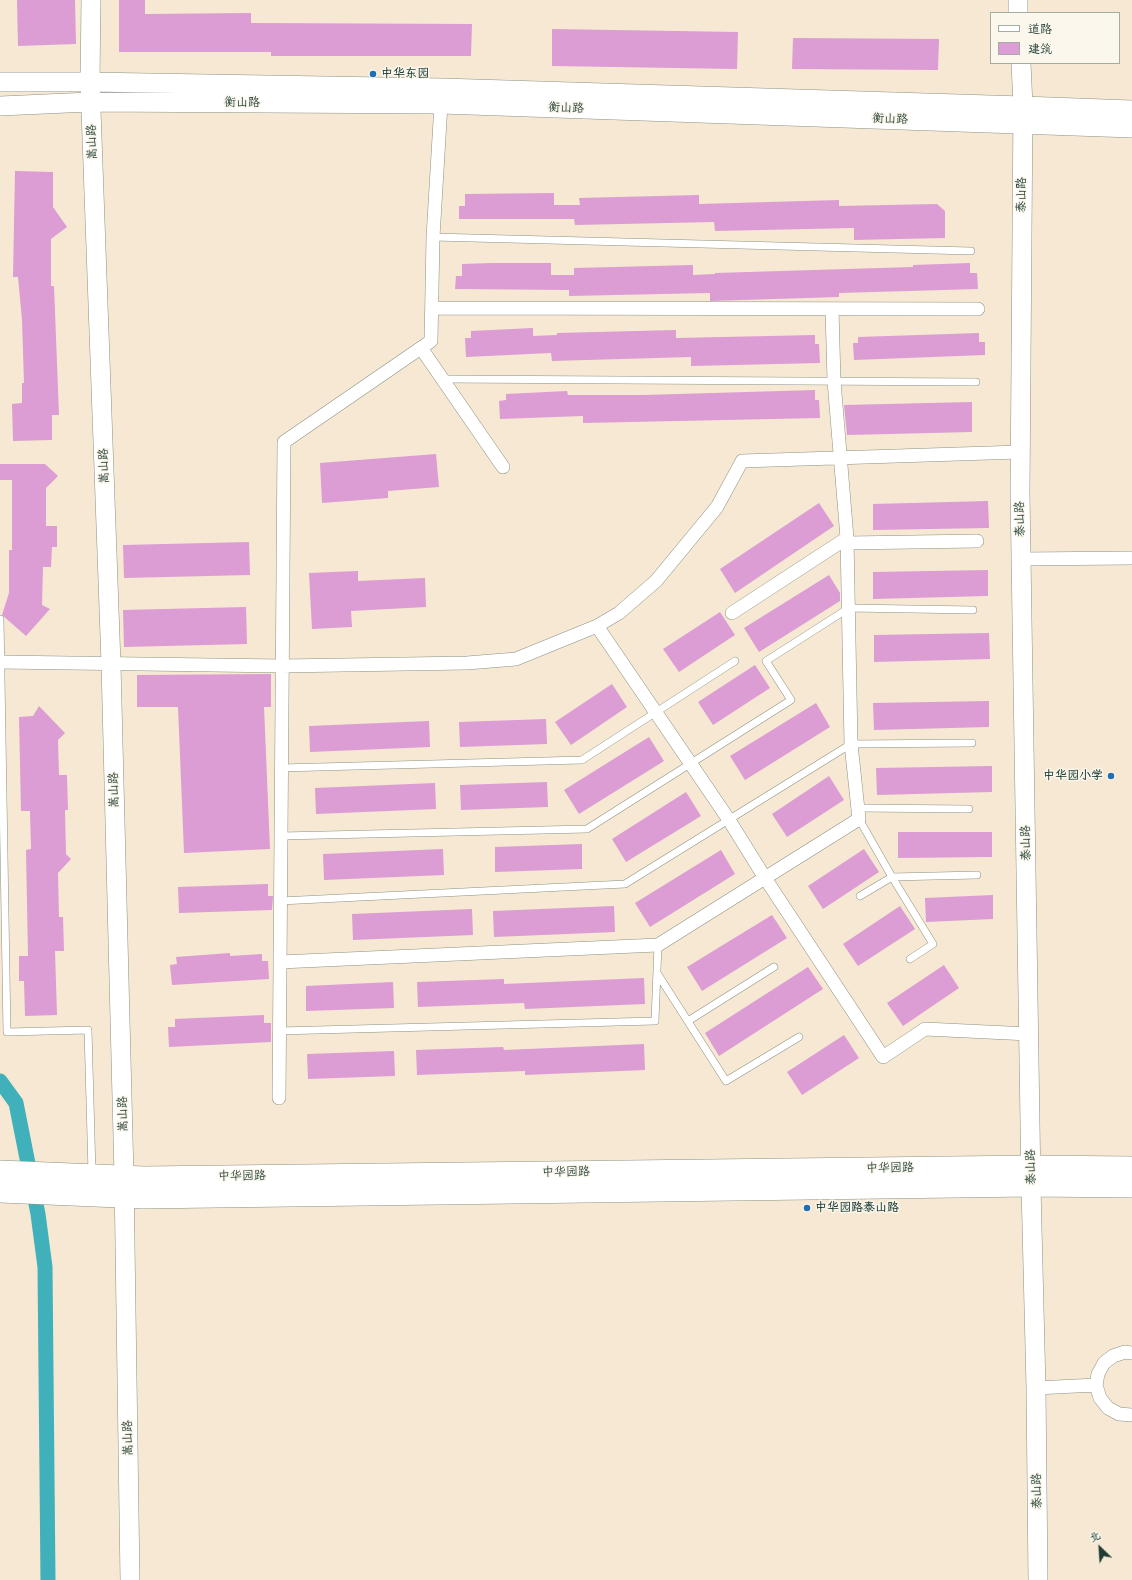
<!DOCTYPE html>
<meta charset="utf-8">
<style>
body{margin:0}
#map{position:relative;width:1132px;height:1580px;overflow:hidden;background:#f6e8d2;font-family:"Comic Neue","LXGW WenKai TC",sans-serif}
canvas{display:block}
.legend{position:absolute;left:990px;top:12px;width:130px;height:52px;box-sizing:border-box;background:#fbf7ec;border:1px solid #a3ada2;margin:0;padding:5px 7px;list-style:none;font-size:12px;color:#1f3d34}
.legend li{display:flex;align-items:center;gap:8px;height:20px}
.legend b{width:20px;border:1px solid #a3ada2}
.north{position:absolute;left:1080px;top:1528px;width:40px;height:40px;-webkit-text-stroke:3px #fbf7ec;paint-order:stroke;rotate:335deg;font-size:11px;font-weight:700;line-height:16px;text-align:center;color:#1f3d34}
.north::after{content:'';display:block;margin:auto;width:14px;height:18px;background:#1f3d34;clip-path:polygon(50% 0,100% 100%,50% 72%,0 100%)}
</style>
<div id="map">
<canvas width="1132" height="1580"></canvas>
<ul class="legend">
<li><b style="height:5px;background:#fff"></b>道路</li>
<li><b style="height:11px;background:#dc9cd4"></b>建筑</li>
</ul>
<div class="north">北</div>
</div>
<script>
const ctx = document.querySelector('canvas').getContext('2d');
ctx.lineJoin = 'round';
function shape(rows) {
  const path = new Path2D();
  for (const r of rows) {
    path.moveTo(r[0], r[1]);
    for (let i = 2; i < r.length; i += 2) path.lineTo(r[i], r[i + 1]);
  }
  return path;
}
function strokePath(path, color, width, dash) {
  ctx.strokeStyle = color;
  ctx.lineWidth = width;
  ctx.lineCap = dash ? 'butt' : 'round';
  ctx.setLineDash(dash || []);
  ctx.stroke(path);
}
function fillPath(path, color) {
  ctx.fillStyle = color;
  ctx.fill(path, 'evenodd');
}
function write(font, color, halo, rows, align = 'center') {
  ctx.font = font + ' "Comic Neue","LXGW WenKai TC",sans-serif';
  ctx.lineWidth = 3;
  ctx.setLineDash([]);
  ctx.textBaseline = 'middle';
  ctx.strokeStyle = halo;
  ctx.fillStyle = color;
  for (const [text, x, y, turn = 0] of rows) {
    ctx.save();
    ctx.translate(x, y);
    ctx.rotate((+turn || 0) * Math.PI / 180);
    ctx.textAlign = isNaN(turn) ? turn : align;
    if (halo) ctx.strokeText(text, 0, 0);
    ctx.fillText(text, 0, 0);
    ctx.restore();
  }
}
strokePath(shape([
 [0,1081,16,1103,38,1214,45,1267,48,1580]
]), '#40b0ba', 15);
fillPath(shape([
 [17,0,75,0,76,44,18,46],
 [119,0,145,0,145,14,251,13,251,23,472,24,471,56,271,56,271,52,119,52],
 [552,29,738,32,737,69,552,66],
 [793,38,939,39,938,70,792,69],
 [15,171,53,172,53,207,67,227,51,239,51,286,54,286,59,415,52,415,52,440,13,441,12,404,22,403,22,383,24,383,22,320,18,277,13,277],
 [554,193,554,205,580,205,579,198,699,195,699,204,839,200,839,206,937,204,945,211,945,238,854,240,854,228,715,231,714,222,575,225,574,219,459,219,459,206,465,206,465,194],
 [492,263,551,263,551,275,574,275,574,268,693,265,693,275,715,274,715,273,913,267,913,265,970,263,970,273,977,273,978,289,839,293,839,297,710,301,710,293,569,296,569,290,455,289,456,276,462,276,462,264],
 [533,328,533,336,557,335,557,333,676,330,676,338,815,335,815,344,819,344,820,363,691,366,691,357,552,361,551,353,466,357,465,338,471,338,471,331],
 [979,333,979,342,985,342,985,355,854,360,853,343,858,343,858,337],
 [815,390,815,400,819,400,820,418,583,423,583,416,500,419,499,401,506,400,506,394,567,391,568,395,644,395],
 [972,402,972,432,847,435,844,405],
 [436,454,439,487,388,491,388,498,322,503,320,463],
 [0,464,45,464,58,476,46,488,46,526,57,526,57,547,52,547,51,567,43,567,42,605,50,609,26,636,2,615,9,593,9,550,12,550,12,480,0,480],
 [988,501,989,528,873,530,873,504],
 [819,503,834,526,735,593,720,569],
 [249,542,250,575,124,578,123,545],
 [988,570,988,596,873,599,873,572],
 [358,571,358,581,425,578,426,607,351,611,352,627,312,629,309,573],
 [829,575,840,593,840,601,759,652,744,628],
 [246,607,247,644,124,647,123,610],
 [720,612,735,635,679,672,663,649],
 [989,633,990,659,874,662,874,635],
 [755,665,770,688,713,725,698,702],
 [271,674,271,707,264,707,270,849,184,853,178,707,137,707,137,675],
 [612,684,627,707,571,745,555,722],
 [989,701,989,727,874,730,873,703],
 [816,703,830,727,745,780,730,756],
 [39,706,65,733,58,740,59,775,67,775,68,810,65,810,66,854,71,859,58,873,59,917,63,917,64,951,55,951,57,1015,25,1016,24,981,19,981,19,956,28,956,26,850,31,849,30,811,21,811,19,717,33,716],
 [546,719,547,744,460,747,459,722],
 [429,721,430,747,310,752,309,726],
 [649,737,664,761,579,814,564,790],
 [992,766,992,792,877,795,876,768],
 [829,776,844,800,787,837,772,814],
 [547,782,548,807,461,810,460,785],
 [435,783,436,809,316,814,315,788],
 [686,792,701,816,626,862,612,839],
 [898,832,992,832,992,857,898,858],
 [582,844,582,869,495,872,495,847],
 [443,849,444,875,324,880,323,854],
 [864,849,879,872,823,909,808,886],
 [721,850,735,874,650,927,635,903],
 [268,884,268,896,273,896,272,910,179,913,178,887],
 [993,895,993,919,926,922,925,898],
 [614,906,615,932,494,937,493,911],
 [900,906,915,929,858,966,843,944],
 [472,909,473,935,353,940,352,914],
 [772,915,787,938,702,991,687,967],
 [230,953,230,956,262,954,262,961,268,961,269,979,172,985,170,965,177,964,176,957],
 [944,965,959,988,903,1026,887,1003],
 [808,967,823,989,719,1056,705,1033],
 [644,978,645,1004,525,1009,524,1003,418,1007,417,982,504,979,504,984],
 [393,982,394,1008,306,1011,306,986],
 [264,1015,264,1023,271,1023,271,1042,169,1047,168,1027,175,1027,175,1019],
 [844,1035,859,1058,802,1095,787,1072],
 [644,1044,645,1070,525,1075,525,1071,417,1075,416,1050,503,1047,504,1050],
 [394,1051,395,1076,308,1079,307,1054]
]), '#dc9cd4');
const lane = shape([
 [433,237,971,251],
 [442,379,976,382],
 [0,619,7,1032,88,1030,92,1173],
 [281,768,582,760,735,661],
 [858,808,969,809],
 [859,819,892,877,860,896],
 [281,836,587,829,791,700,766,661,849,608,973,610],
 [280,901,625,884,851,744,972,743],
 [910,959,933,944,892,877,977,875],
 [657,973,726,1081,799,1037],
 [688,1021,774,967],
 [279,1031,655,1021,658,945]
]);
const street = shape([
 [432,308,978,309],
 [421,348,503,467],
 [848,543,977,541],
 [1021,559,1132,558],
 [732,613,847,538],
 [597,626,729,820,765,878,883,1057,925,1029,1029,1034],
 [0,662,282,666,467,663,516,659,597,626,619,613,656,581,717,507,742,461,1020,452],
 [280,962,658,945,859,819,851,744,847,538,834,381,832,309],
 [279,1098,284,442,431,341,433,237,441,104],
 [1132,1353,1125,1352,1113,1356,1104,1363,1098,1374,1096,1385,1100,1398,1108,1408,1119,1414,1132,1415],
 [1036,1388,1096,1385]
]);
const secondary = shape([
 [91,0,90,82,111,664,124,1176,130,1580],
 [1018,0,1018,13],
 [1021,63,1023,106,1020,493,1031,1186,1036,1388,1038,1580],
 [0,82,90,82,443,88,1023,106,1132,110],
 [0,106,90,102,441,104,1132,128]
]);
const primary = shape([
 [0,1171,144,1177,1031,1166,1132,1167],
 [0,1192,143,1198,1031,1186,1132,1187]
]);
strokePath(lane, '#8a9283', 8);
strokePath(street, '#8a9283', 14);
strokePath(secondary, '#8a9283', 20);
strokePath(primary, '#8a9283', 22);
strokePath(lane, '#fff', 7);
strokePath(street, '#fff', 13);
strokePath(secondary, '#fff', 19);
strokePath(primary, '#fff', 21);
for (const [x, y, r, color] of [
 [373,74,4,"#1f6fb2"],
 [1111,776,4,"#1f6fb2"],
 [807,1208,4,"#1f6fb2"]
]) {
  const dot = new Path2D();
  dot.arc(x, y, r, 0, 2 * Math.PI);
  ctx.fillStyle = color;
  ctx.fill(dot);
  strokePath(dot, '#fbf7ec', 1.5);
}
write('bold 12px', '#1f3d34', '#fbf7ec', [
 ["中华东园",381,74],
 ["中华园小学",1103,776,"right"],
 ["中华园路泰山路",815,1208]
], 'left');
write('12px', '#1f3d34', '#fbf7ec', [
 ["衡山路",242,103],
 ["衡山路",566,108,2],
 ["衡山路",890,119,2],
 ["嵩山路",92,142,-92],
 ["泰山路",1022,195,-90],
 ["嵩山路",104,466,-92],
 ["泰山路",1020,519,-91],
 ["嵩山路",114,790,-91],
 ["泰山路",1026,843,-91],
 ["嵩山路",123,1114,-91],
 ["泰山路",1031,1167,-91],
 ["中华园路",890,1168,-1],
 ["中华园路",566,1172,-1],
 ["中华园路",242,1176,-1],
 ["嵩山路",128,1438,-91],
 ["泰山路",1037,1491,-91]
]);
</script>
